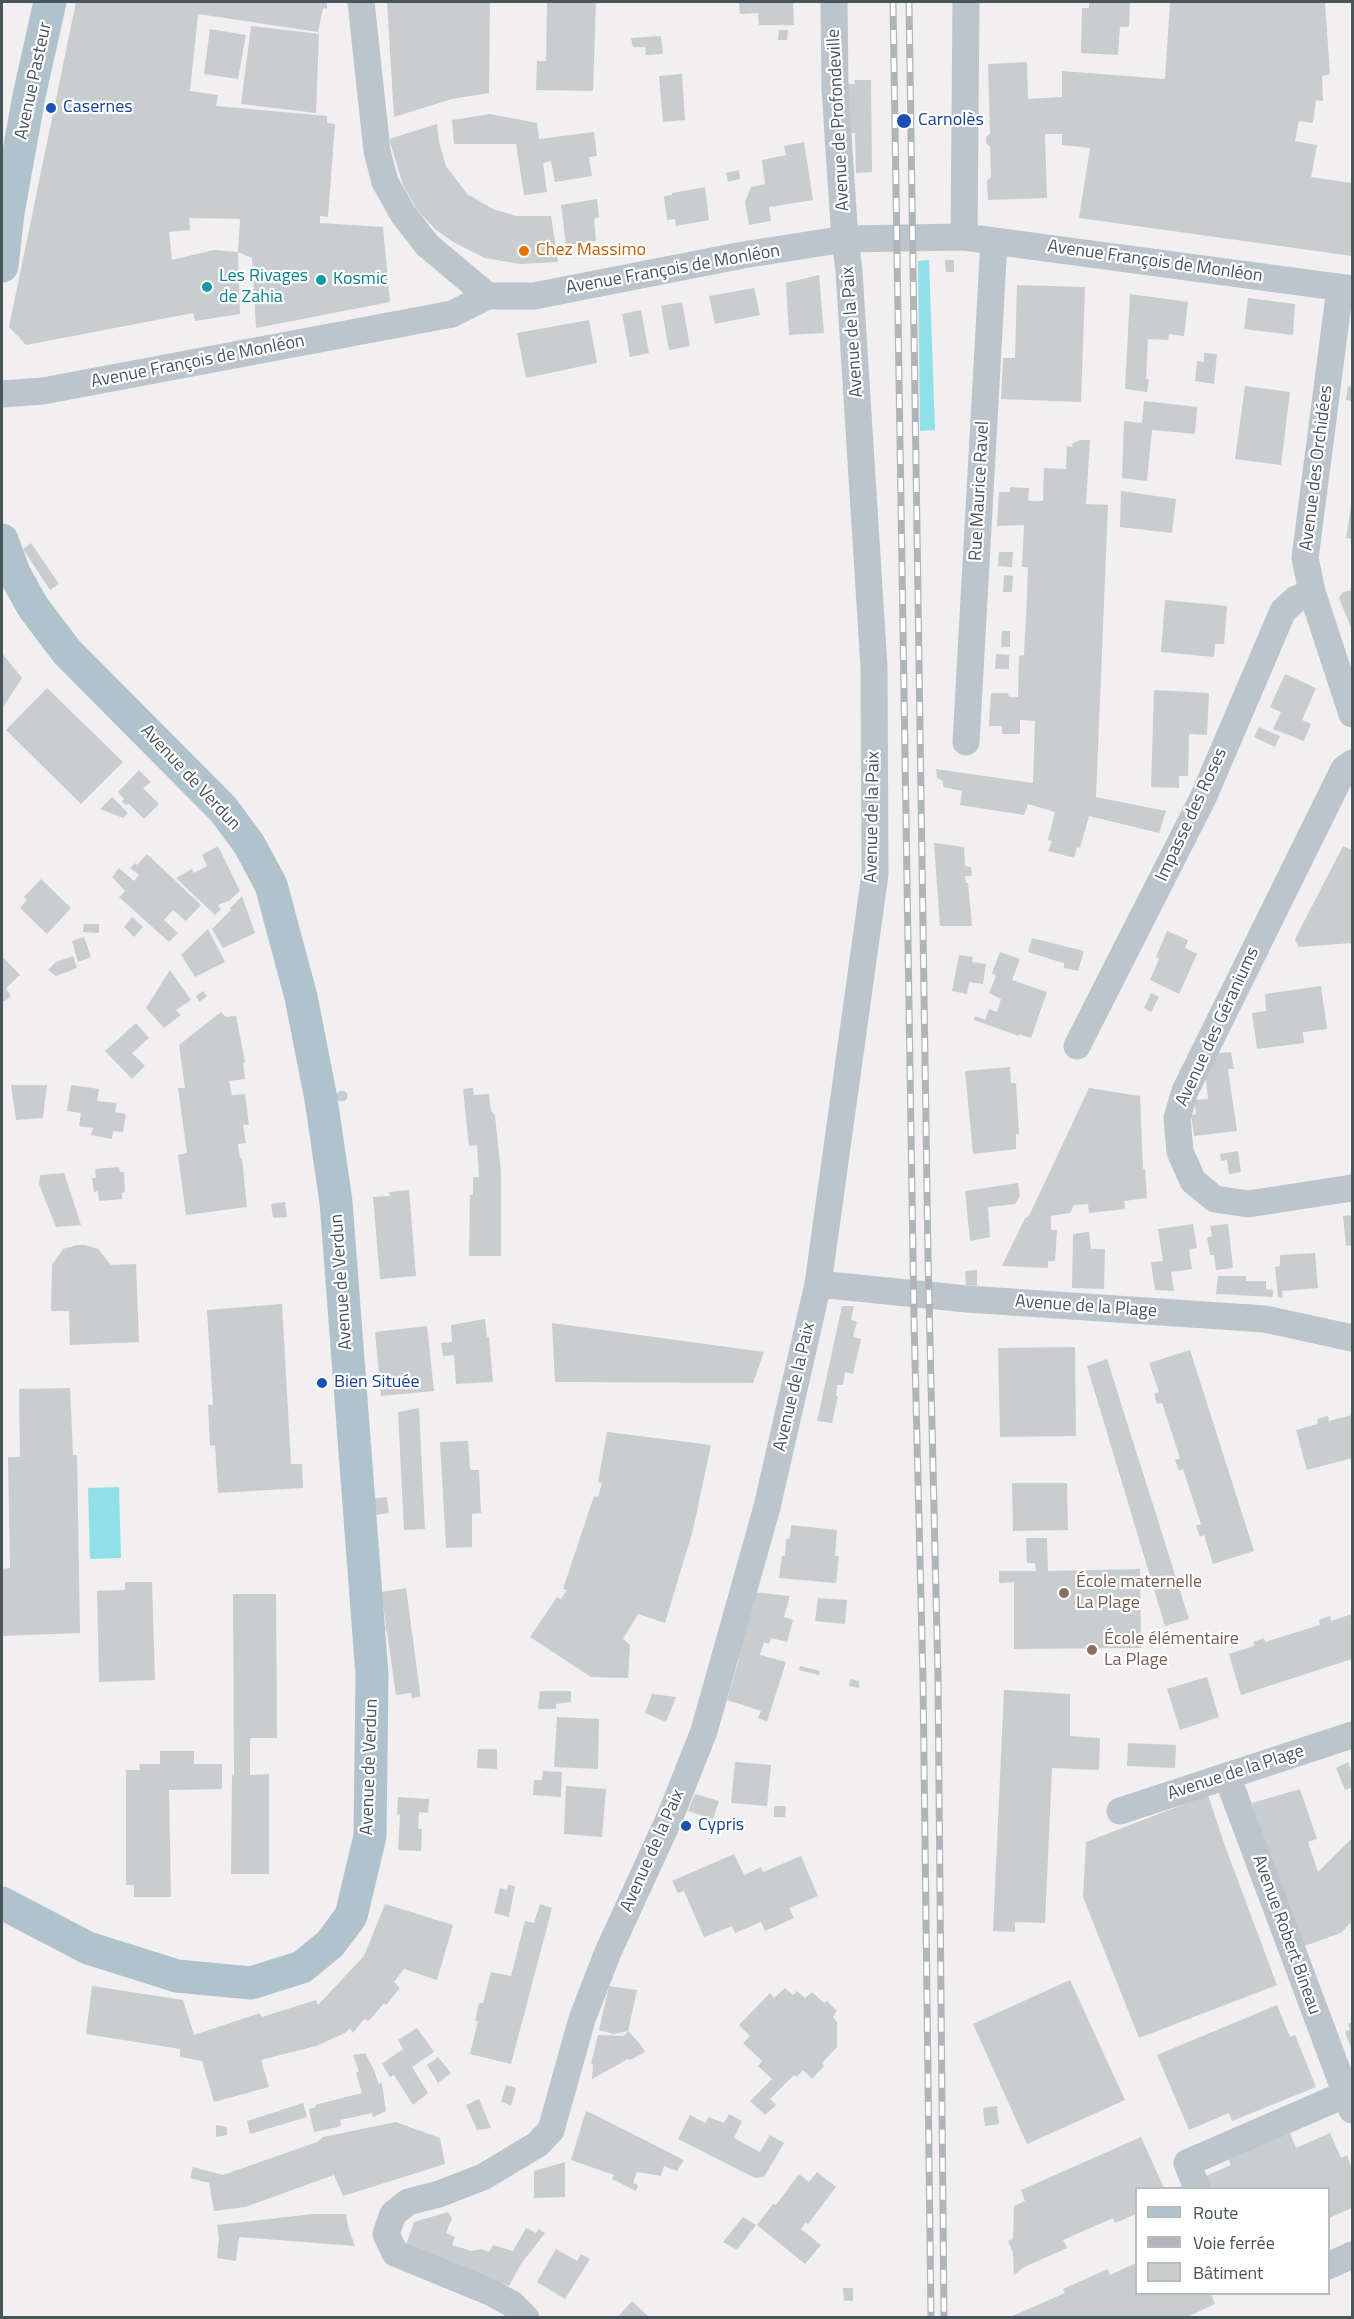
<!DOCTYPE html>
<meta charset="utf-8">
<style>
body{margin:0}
#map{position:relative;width:1354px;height:2319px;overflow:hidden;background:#f1efef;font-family:"Titillium Web",sans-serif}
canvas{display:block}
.frame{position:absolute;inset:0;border:3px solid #48555b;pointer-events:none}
.legend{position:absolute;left:1135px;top:2187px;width:195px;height:108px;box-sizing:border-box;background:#fff;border:2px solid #b6bbbd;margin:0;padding:8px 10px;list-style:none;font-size:18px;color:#48555b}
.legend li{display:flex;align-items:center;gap:12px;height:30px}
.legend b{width:30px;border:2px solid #b6bbbd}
</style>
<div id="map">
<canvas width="1354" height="2319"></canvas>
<div class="frame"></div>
<ul class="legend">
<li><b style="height:8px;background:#b0c2cc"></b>Route</li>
<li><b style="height:8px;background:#b1b5b9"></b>Voie ferrée</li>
<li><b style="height:16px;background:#c9cdd0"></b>Bâtiment</li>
</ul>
</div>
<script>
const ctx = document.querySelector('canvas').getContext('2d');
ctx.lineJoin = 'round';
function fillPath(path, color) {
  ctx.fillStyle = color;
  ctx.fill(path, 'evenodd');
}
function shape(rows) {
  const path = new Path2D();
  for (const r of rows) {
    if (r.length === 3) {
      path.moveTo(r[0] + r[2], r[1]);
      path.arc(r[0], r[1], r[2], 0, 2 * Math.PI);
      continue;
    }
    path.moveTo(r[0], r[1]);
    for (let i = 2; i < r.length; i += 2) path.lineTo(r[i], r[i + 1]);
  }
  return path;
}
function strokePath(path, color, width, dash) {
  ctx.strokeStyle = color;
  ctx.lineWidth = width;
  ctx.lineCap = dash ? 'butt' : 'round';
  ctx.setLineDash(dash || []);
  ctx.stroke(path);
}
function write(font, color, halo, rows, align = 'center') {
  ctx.font = font + ' "Titillium Web",sans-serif';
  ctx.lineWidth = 4.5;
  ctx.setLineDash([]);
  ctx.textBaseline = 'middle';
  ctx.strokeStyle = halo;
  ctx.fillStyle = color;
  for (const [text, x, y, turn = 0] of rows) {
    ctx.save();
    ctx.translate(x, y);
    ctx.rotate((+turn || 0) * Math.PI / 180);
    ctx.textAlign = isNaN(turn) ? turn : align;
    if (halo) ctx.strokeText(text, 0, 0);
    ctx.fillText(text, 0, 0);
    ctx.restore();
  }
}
fillPath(shape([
 [929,260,935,430,920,431,918,261],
 [119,1487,121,1558,90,1559,88,1488]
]), '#8fe1e7');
fillPath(shape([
 [76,2,327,2,327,9,323,8,318,32,198,14,190,91,218,95,216,106,327,116,327,123,335,124,328,217,320,216,320,223,383,227,390,302,256,328,252,258,238,252,240,314,195,321,193,313,26,345,9,327],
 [189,218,240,219,238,252,214,250,172,260,169,232,190,230],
 [387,2,490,2,489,93,452,99,394,117],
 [547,2,596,2,593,91,536,90,537,61,546,61],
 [739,2,793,2,794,25,759,25,758,13,740,14],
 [1089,2,1130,2,1129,27,1120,27,1118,55,1081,53,1082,8,1089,8],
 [1170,2,1325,2,1330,74,1322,76,1323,101,1316,100,1313,123,1299,121,1295,141,1317,145,1311,177,1352,183,1352,256,1079,218,1090,148,1062,145,1062,134,1045,134,1047,198,988,200,987,181,991,177,990,147,986,143,986,137,990,134,988,64,1027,62,1028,99,1062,97,1062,71,1165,79],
 [251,26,319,34,316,113,241,104],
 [210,29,246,35,238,79,204,74],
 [779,30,788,30,787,40,778,40],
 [661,36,663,54,646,55,645,47,633,47,631,38],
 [682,74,685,120,663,122,659,76],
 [854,80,871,80,872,172,856,173,855,133,843,133,843,84,855,84],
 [490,114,537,123,539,139,594,132,597,156,589,157,592,176,555,182,551,161,543,163,547,192,524,195,516,144,454,144,452,120],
 [437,124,439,142,446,166,467,194,493,209,517,216,551,216,558,262,520,264,485,258,453,242,435,229,417,210,403,185,389,139],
 [804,142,813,200,769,207,771,221,749,225,745,202,751,187,765,184,762,160,786,155,784,146],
 [739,170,740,179,728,182,726,173],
 [705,187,709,220,676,226,675,219,667,220,664,196,672,195,672,193],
 [597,199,599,217,594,219,596,241,566,245,561,205],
 [945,260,954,260,954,272,946,272],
 [819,275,824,333,789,335,786,283],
 [1017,285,1085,287,1081,402,1001,399,1003,358,1015,358],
 [754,288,760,315,715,324,709,296],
 [1130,294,1188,302,1184,336,1169,334,1168,340,1148,339,1146,379,1149,379,1147,392,1125,389],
 [1248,298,1295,304,1293,335,1244,329],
 [682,302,690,346,669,350,661,306],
 [641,310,649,353,630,357,622,314],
 [589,320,597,363,526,378,517,333],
 [1204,353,1217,354,1214,384,1195,381,1197,361,1204,362],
 [1245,386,1290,392,1281,465,1235,459],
 [1348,386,1352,387,1352,401,1346,400],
 [1144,401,1197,407,1197,409,1195,434,1152,430,1147,481,1122,478,1124,421,1142,423],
 [1080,440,1090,440,1086,504,1108,505,1096,797,1166,811,1159,833,1089,816,1080,848,1077,847,1074,858,1048,851,1052,841,1048,840,1055,812,1028,804,1024,815,960,805,962,791,943,787,943,781,937,778,936,769,1033,783,1035,721,1020,720,1020,734,1002,734,1002,726,989,726,991,693,1008,693,1009,697,1018,697,1019,656,1024,655,1027,595,1028,567,1022,567,1022,565,1024,525,997,526,999,492,1010,492,1010,487,1029,488,1028,501,1043,501,1044,468,1066,469,1067,446,1072,447,1073,443],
 [1121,491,1176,499,1172,533,1120,527],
 [1351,507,1352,507,1352,539,1346,538],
 [31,543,59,584,50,590,23,549],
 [999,552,1013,552,1012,567,998,566],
 [1004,575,1013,576,1012,592,1003,592],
 [1352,590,1352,630,1339,598,1343,592],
 [1165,600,1227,606,1224,644,1215,644,1214,657,1161,652],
 [1002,631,1010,631,1010,647,1001,647],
 [2,653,22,678,2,709],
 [996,654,1009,655,1009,669,995,669],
 [1285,674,1316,688,1302,720,1311,724,1304,741,1273,729,1281,712,1270,707],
 [47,688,123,762,81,804,6,730],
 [1154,690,1209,693,1207,735,1189,734,1188,776,1179,776,1179,788,1151,787],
 [1259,727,1280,736,1275,747,1254,737],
 [139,770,151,782,143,788,159,804,144,819,129,804,126,805,122,802,124,799,118,792],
 [112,797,128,813,123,818,100,809],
 [934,843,964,847,965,866,971,867,972,876,965,876,966,883,968,883,972,926,940,926],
 [218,846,240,891,229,901,220,904,218,906,221,909,215,915,176,878,192,869,194,873,207,866,202,855],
 [1343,846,1352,850,1352,943,1299,947,1295,940,1296,937],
 [147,854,201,905,186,921,173,910,164,920,178,933,169,942,119,897,125,891,112,877,119,868,134,881,139,875,130,868,135,863,137,865],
 [41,879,71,908,47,934,20,908,27,900,24,897],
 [242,896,255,933,223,948,212,929,231,910,230,908],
 [132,917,143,927,134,937,124,927],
 [84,924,99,924,99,933,83,932],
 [208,929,225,962,195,977,181,955],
 [1167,931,1188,940,1185,948,1197,954,1179,994,1150,980,1159,959,1156,957],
 [84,937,91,957,78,962,72,941],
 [1032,938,1084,951,1078,971,1064,968,1064,963,1060,962,1028,952],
 [1000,952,1020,959,1012,980,1047,992,1031,1038,1019,1034,1019,1036,974,1020,975,1016,985,1020,989,1009,997,1012,1001,999,989,993,996,976,992,973],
 [959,955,973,957,972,962,986,964,983,984,969,982,967,994,952,991],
 [2,956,20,975,6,988,11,996,4,1002,2,1000],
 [73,956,77,968,56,976,48,970,56,962],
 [170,970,191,1000,176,1010,181,1015,164,1028,146,1008],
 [1321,986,1327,1029,1303,1032,1304,1043,1257,1049,1252,1013,1266,1011,1265,994],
 [203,991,207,996,199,1002,196,996],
 [1151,993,1159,997,1151,1012,1144,1008],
 [221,1012,226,1017,236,1016,245,1062,243,1063,245,1079,229,1081,232,1095,245,1094,249,1125,243,1125,246,1143,238,1144,240,1158,242,1158,247,1207,186,1215,178,1155,187,1153,178,1088,185,1088,179,1045],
 [136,1023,149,1038,132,1053,145,1066,132,1079,105,1051],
 [1231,1052,1234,1069,1228,1069,1237,1131,1194,1136,1191,1115,1196,1114,1194,1100,1208,1099,1205,1072,1210,1070,1209,1054],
 [1010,1067,1011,1083,1016,1083,1019,1134,1016,1134,1016,1149,973,1154,965,1071],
 [11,1085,47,1085,43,1118,16,1120],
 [71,1085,99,1089,97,1101,117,1103,115,1112,126,1114,123,1132,113,1131,112,1139,91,1135,93,1128,79,1126,81,1113,67,1111],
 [473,1088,474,1095,489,1094,491,1111,495,1115,501,1172,501,1256,469,1256,470,1195,473,1195,473,1177,479,1177,477,1145,469,1146,463,1089],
 [1089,1088,1140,1096,1143,1169,1145,1169,1147,1198,1124,1201,1125,1209,1089,1213,1088,1204,1074,1205,1070,1213,1051,1216,1051,1230,1057,1230,1055,1261,1048,1261,1048,1268,1002,1266,1025,1218,1029,1216],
 [342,1096,5.5],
 [1238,1151,1241,1172,1229,1174,1227,1160,1221,1161,1220,1154],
 [119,1167,120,1172,124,1172,125,1192,122,1193,122,1199,99,1201,98,1191,94,1192,92,1178,96,1178,95,1169],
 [64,1173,81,1225,56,1227,39,1184,40,1175],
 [1018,1183,1020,1196,1015,1204,988,1207,990,1237,970,1241,965,1191],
 [409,1190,416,1276,380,1279,373,1197,390,1196,389,1192],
 [285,1202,287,1217,273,1218,271,1204],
 [1352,1215,1352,1245,1346,1246,1343,1216],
 [1193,1224,1197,1248,1189,1250,1192,1269,1171,1272,1174,1291,1155,1290,1151,1262,1163,1261,1158,1229],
 [1228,1224,1233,1268,1216,1270,1214,1255,1210,1255,1207,1238,1212,1236,1210,1226],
 [1089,1232,1091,1249,1105,1249,1104,1289,1072,1288,1073,1234],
 [77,1245,85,1245,98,1249,111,1265,136,1264,139,1342,70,1345,69,1311,51,1311,52,1265,63,1249],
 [1315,1253,1318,1288,1282,1291,1283,1298,1278,1297,1275,1267,1280,1266,1280,1255],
 [977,1270,977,1286,966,1285,965,1271],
 [1218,1276,1246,1276,1246,1281,1266,1281,1266,1289,1273,1290,1273,1297,1216,1294],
 [282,1304,291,1464,302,1464,303,1488,218,1493,215,1445,210,1446,208,1405,213,1405,207,1310],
 [842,1306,854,1306,851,1320,857,1322,853,1337,861,1339,853,1374,845,1372,843,1385,837,1385,836,1396,838,1396,832,1423,817,1421],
 [485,1319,487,1337,489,1337,493,1382,456,1384,454,1355,443,1356,441,1343,452,1342,451,1325],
 [552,1323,764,1352,753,1383,555,1382],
 [427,1326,434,1391,381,1396,375,1332],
 [1075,1347,1076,1436,1000,1437,998,1348],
 [1190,1350,1254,1551,1213,1564,1204,1535,1200,1537,1196,1526,1201,1524,1183,1469,1179,1471,1175,1460,1180,1458,1162,1403,1157,1404,1154,1394,1159,1392,1149,1363],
 [1107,1359,1189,1619,1165,1626,1087,1366],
 [70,1388,73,1455,77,1455,80,1633,2,1636,2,1569,10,1568,8,1457,20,1457,19,1389],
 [419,1408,425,1529,404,1530,398,1412],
 [1352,1415,1352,1458,1307,1470,1296,1430,1318,1424,1317,1419,1328,1416,1329,1421],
 [607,1432,711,1445,693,1530,665,1623,638,1614,623,1639,630,1645,628,1678,591,1677,530,1637,557,1597,561,1599,567,1590,563,1589,594,1496,598,1497,602,1483,598,1482],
 [468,1441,470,1468,471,1470,479,1470,481,1513,472,1514,472,1547,446,1548,440,1442],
 [1012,1483,1067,1483,1068,1530,1013,1531],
 [387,1497,389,1513,369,1516,368,1499],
 [791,1525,837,1530,835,1556,839,1556,836,1583,779,1578,782,1556,785,1556,786,1539,790,1538],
 [1026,1538,1047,1538,1048,1571,1140,1569,1141,1648,1014,1649,1014,1582,999,1583,999,1571,1036,1571,1035,1563,1027,1563],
 [125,1582,152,1582,155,1680,99,1682,97,1591,125,1590],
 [406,1588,420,1692,420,1697,412,1698,411,1693,396,1695,387,1632,384,1627,386,1626,381,1592],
 [753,1592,790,1596,784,1617,793,1620,787,1642,771,1638,769,1644,764,1642,760,1655,786,1662,767,1722,758,1718,761,1711,727,1700,739,1659,733,1657],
 [233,1594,276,1594,277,1738,250,1738,250,1775,269,1774,269,1874,231,1874,232,1775,234,1776],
 [818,1598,847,1600,845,1624,815,1621],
 [1352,1614,1352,1659,1241,1695,1229,1654,1254,1646,1253,1642,1264,1638,1265,1642,1320,1625,1319,1620,1330,1616,1331,1621],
 [800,1666,820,1671,819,1675,799,1670],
 [1207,1677,1219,1717,1180,1730,1167,1689],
 [850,1679,859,1681,859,1688,849,1686],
 [1004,1690,1070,1694,1070,1736,1100,1738,1099,1770,1052,1768,1045,1923,1015,1922,1015,1932,993,1931],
 [540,1691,571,1691,571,1702,556,1704,556,1709,538,1709],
 [652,1694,676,1697,666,1722,645,1713],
 [557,1717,599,1719,598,1769,554,1767],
 [1128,1743,1176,1745,1175,1768,1127,1766],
 [478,1749,497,1749,497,1769,477,1768],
 [160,1751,194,1751,194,1764,222,1764,222,1789,169,1790,171,1897,134,1897,134,1885,126,1885,126,1770,140,1770,139,1764,160,1764],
 [735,1762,771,1765,767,1806,731,1803],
 [1348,1762,1352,1774,1352,1787,1345,1790,1336,1768],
 [543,1771,562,1772,561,1797,533,1795,534,1780,542,1780],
 [566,1786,606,1789,602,1837,564,1834],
 [1300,1789,1317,1839,1308,1842,1318,1872,1352,1838,1352,1921,1341,1933,1299,1948,1252,1803],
 [695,1794,719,1801,713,1819,688,1811],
 [1208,1795,1225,1846,1277,1985,1139,2038,1083,1897,1086,1842],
 [398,1797,429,1799,428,1813,419,1812,418,1829,422,1829,421,1851,398,1850,400,1815,397,1814],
 [774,1806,786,1806,785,1817,774,1817],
 [734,1854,744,1875,761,1867,763,1872,801,1856,818,1896,789,1908,794,1918,765,1931,761,1922,735,1933,732,1926,704,1937,684,1891,678,1893,672,1881],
 [508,1885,515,1886,509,1917,494,1913,500,1888,507,1890],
 [385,1904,453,1925,437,1980,404,1969,394,1982,400,1988,386,2005,384,2003,369,2021,364,2019,353,2033,350,2028,345,2033,316,2046,261,2060,269,2087,214,2102,202,2061,180,2057,180,2049,86,2034,92,1986,183,2000,194,2035,260,2013,262,2017,316,2000,318,2005,364,1956],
 [540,1904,552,1908,511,2064,470,2054,478,2021,475,2021,479,2003,483,2003,491,1972,511,1976,525,1921,534,1923],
 [1070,1980,1125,2100,1027,2144,973,2024],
 [609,1986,637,1990,628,2031,614,2034,599,2030],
 [785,1988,793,1995,797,1991,805,1998,812,1992,824,2003,827,2001,837,2011,833,2017,837,2022,837,2047,822,2063,824,2066,812,2079,803,2070,797,2077,794,2075,770,2099,776,2105,765,2115,750,2101,772,2079,758,2066,762,2061,743,2043,750,2036,739,2025,770,1993,774,1998],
 [1277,2005,1290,2037,1295,2035,1316,2087,1232,2121,1229,2113,1189,2130,1157,2055],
 [1352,2022,1352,2050,1345,2032,1350,2029,1348,2024],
 [417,2028,434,2052,412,2067,428,2093,413,2105,394,2075,390,2077,382,2064,403,2049,398,2040],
 [628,2031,640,2044,645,2052,630,2060,628,2059,592,2079,593,2065,591,2063,598,2035,624,2036],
 [365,2053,373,2068,379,2085,381,2082,382,2084,386,2111,373,2117,372,2113,340,2120,341,2125,338,2127,314,2132,309,2109,316,2107,315,2105,362,2093,356,2073,359,2071,353,2055],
 [438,2057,451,2073,438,2083,427,2065],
 [506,2085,516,2088,511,2106,501,2101],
 [479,2099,491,2128,477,2130,466,2105],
 [303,2103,307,2117,250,2134,247,2121],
 [997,2106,999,2124,985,2126,983,2108],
 [586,2111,593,2114,684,2160,677,2171,664,2166,661,2176,637,2172,633,2183,638,2185,636,2191,612,2179,614,2175,571,2160],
 [729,2114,742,2121,734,2138,760,2152,770,2135,784,2143,764,2177,755,2178,678,2139,690,2115,705,2123,709,2117,724,2123],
 [396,2122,440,2138,445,2164,343,2196,334,2175,245,2207,214,2211,209,2183,190,2178,193,2167,223,2175,317,2142,323,2137],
 [216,2125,227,2127,227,2135,216,2137],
 [1289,2131,1296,2148,1330,2133,1341,2158,1347,2155,1352,2169,1352,2179,1351,2180,1352,2208,1329,2218,1329,2188,1206,2188,1201,2178,1231,2165,1228,2158],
 [1141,2137,1164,2188,1136,2188,1136,2214,1115,2223,1113,2218,1063,2240,1067,2248,1024,2267,1014,2275,1013,2253,1008,2241,1013,2239,1014,2206,1025,2201,1021,2190],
 [565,2162,565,2197,534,2198,534,2171],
 [817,2172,836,2187,808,2224,806,2222,801,2229,821,2245,805,2264,757,2225,773,2204,776,2205,799,2174,809,2182],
 [448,2212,452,2218,446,2233,455,2237,452,2245,472,2251,481,2249,489,2252,493,2245,513,2251,526,2228,536,2233,539,2229,545,2233,521,2264,509,2286,406,2245,414,2222],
 [313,2214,346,2214,348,2227,355,2246,239,2237,236,2261,217,2258,219,2238,217,2225],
 [743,2217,756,2225,737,2250,723,2242],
 [556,2249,577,2261,581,2254,590,2259,565,2299,537,2282],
 [1136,2263,1136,2294,1211,2294,1215,2304,1185,2318,1008,2318,1065,2293,1063,2289,1108,2269,1110,2275],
 [843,2288,853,2288,853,2301,844,2301],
 [632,2301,650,2318,617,2318]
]), '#c9cdd0');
strokePath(shape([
 [361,2,377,151,385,182,403,214,427,245,488,296],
 [964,237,966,2],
 [1340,288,1305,558,1312,592,1352,714],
 [2,394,43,391,452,314,488,296,534,296,743,255,845,239,964,237,1352,289],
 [966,742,994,241],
 [1352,763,1344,769,1185,1091,1177,1118,1180,1152,1193,1181,1215,1199,1248,1204,1352,1188],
 [1077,1046,1203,798,1283,611,1296,599,1312,592],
 [818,1284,967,1299,1265,1319,1352,1338],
 [1227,1776,1352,2110],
 [1120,1811,1352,1735],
 [1197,2188,1187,2163,1346,2094],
 [1328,2266,1352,2255],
 [526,2318,512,2304,490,2292,395,2253,386,2234,393,2214,408,2202,439,2194,483,2177,538,2144,551,2130,582,2019,608,1952,670,1817,704,1731,767,1507,818,1284,875,874,874,667,849,271,845,239,839,151,835,87,834,2]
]), '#bbc5cb', 27);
strokePath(shape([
 [2,266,8,213,29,96,50,2],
 [2,540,14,573,33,607,67,652,223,809,249,844,271,885,301,997,321,1099,336,1202,372,1675,370,1836,351,1916,330,1944,302,1967,251,1983,177,1976,88,1948,2,1903]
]), '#b0c2cc', 33);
const rail = shape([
 [893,2,914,1320,923,1680,931,2318],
 [909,2,928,1256,938,1678,944,2318]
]);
strokePath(rail, '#b1b5b9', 7);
strokePath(rail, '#fff', 4.5, [14]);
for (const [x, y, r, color] of [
 [51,108,6,"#1a4fb4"],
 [904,121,8,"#1a4fb4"],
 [524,251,6,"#e8710a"],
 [321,280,6,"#0f9aa8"],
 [207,287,6,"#0f9aa8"],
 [322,1383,6,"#1a4fb4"],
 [1064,1593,6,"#8d6e63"],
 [1092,1650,6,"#8d6e63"],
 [686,1826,6,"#1a4fb4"]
]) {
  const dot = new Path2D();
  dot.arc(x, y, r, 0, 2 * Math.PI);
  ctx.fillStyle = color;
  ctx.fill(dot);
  strokePath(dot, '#fff', 2);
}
write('18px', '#48555b', '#fff', [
 ["Avenue Pasteur",34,81,-78],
 ["Avenue de Profondeville",839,120,-93],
 ["Avenue François de Monléon",1155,262,8],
 ["Avenue François de Monléon",673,270,-10],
 ["Avenue de la Paix",853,332,-94],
 ["Avenue François de Monléon",198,362,-11],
 ["Avenue des Orchidées",1317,468,-83],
 ["Rue Maurice Ravel",980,491,-87],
 ["Avenue de Verdun",190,778,47],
 ["Impasse des Roses",1192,815,-65],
 ["Avenue de la Paix",873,817,-89],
 ["Avenue des Géraniums",1218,1027,-65],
 ["Avenue de Verdun",342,1282,-94],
 ["Avenue de la Plage",1086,1307,4],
 ["Avenue de la Paix",795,1387,-77],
 ["Avenue de Verdun",370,1767,-88],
 ["Avenue de la Plage",1236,1773,-18],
 ["Avenue de la Paix",653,1851,-66],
 ["Avenue Robert Bineau",1286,1935,70]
]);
write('18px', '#164399', '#fff', [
 ["Casernes",63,108],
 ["Carnolès",918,121],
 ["Bien Située",334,1383],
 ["Cypris",698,1826]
], 'left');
write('18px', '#c56008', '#fff', [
 ["Chez Massimo",536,251]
], 'left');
write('18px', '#0d838f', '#fff', [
 ["Les Rivages",219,277],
 ["de Zahia",219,298],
 ["Kosmic",333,280]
], 'left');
write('18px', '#785e54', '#fff', [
 ["École maternelle",1076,1583],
 ["La Plage",1076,1604],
 ["École élémentaire",1104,1640],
 ["La Plage",1104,1661]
], 'left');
</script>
